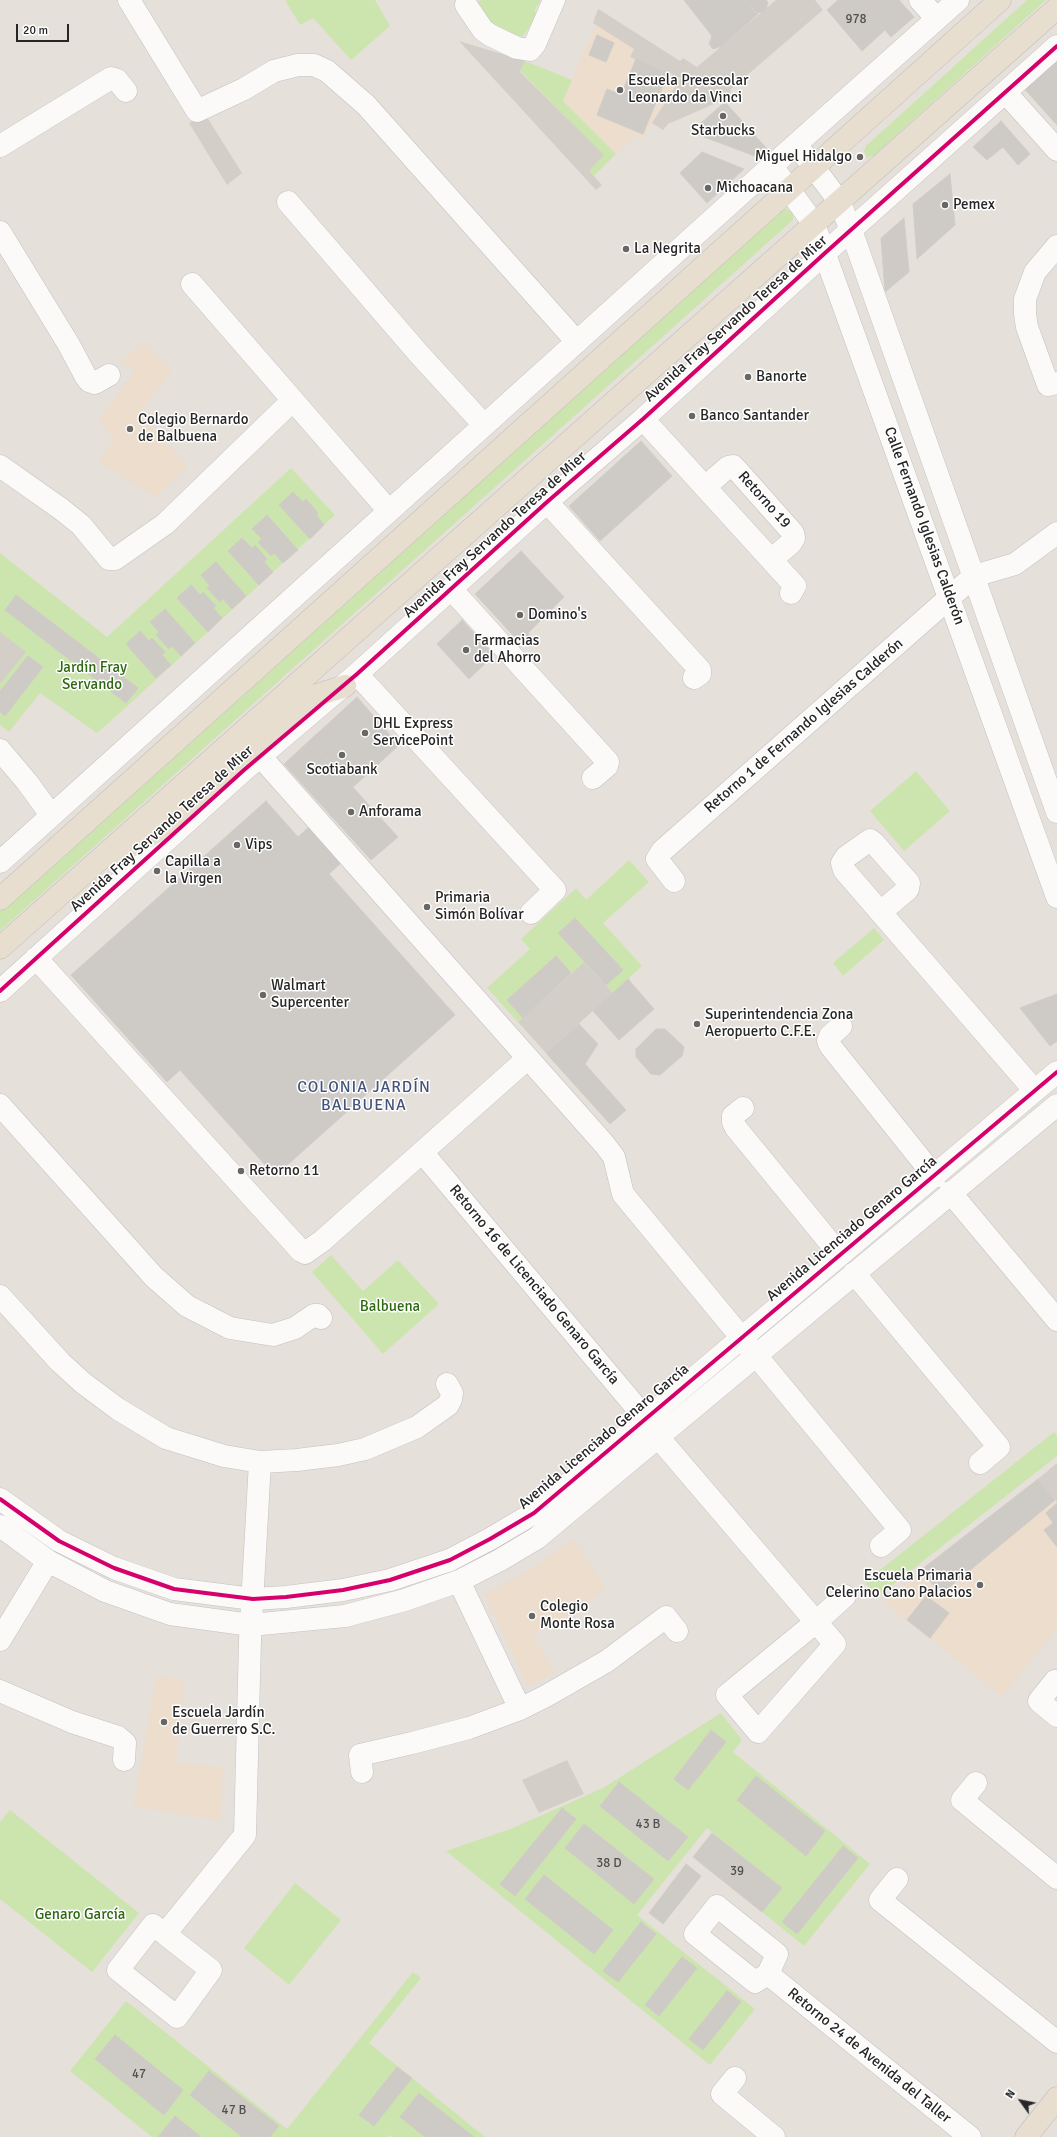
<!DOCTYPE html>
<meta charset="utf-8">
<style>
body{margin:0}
#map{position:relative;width:1057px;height:2137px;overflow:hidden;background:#e6e0da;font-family:Signika,sans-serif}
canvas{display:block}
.north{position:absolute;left:1001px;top:2081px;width:40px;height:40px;-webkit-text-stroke:3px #fff;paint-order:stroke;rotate:303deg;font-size:11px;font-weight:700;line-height:16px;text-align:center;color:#262626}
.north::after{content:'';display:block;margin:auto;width:14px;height:18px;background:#262626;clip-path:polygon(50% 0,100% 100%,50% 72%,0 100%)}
.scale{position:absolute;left:16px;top:24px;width:53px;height:18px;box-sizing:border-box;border:2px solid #262626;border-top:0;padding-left:5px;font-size:12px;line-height:14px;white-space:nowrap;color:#262626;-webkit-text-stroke:3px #fff;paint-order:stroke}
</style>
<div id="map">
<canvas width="1057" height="2137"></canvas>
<div class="north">N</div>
<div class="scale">20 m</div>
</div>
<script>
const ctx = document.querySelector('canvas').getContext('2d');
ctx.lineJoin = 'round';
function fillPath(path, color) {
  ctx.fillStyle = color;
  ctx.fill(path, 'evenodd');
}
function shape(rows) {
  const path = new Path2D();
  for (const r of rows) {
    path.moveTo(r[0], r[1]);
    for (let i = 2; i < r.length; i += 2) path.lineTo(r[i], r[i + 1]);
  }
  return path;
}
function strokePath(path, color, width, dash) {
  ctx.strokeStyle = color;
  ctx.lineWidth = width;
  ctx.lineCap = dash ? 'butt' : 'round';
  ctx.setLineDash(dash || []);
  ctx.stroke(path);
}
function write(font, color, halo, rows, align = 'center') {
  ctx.font = font + ' Signika,sans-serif';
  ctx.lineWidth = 3;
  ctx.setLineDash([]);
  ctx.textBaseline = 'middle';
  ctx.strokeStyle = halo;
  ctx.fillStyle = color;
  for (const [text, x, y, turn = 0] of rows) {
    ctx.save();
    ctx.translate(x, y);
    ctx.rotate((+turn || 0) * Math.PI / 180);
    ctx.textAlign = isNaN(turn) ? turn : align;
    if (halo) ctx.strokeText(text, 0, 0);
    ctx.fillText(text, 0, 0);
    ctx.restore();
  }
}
fillPath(shape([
 [596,24,634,49,630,57,681,78,642,139,634,136,616,154,563,101],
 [144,342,172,370,139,413,188,467,155,497,99,462,114,440,98,419,135,372,120,362],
 [1038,1479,1057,1503,1057,1629,1002,1696,883,1601],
 [573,1540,606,1588,581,1609,533,1635,554,1673,528,1686,484,1594,525,1573],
 [156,1676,184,1680,176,1763,223,1767,221,1821,133,1806]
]), '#ecddcd');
fillPath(shape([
 [285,0,375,0,390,26,351,60,313,18,300,25],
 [481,0,540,0,540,2,535,9,536,17,523,36,515,37,490,27,475,4],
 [1027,0,1046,0,873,156,867,158,864,151,866,146],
 [525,61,572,80,563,101,616,154,594,176,588,171,603,155,520,71],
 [778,209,786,209,793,212,793,220,0,931,0,907],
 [291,468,335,515,122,711,97,733,40,693,9,732,0,725,0,553,107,637],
 [916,771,950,811,904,851,870,811],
 [629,860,649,882,603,923,642,966,613,993,584,962,518,1022,487,988,530,949,521,939,576,888,586,900],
 [874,928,884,940,843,976,833,963],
 [331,1255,363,1291,398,1260,439,1304,383,1354,312,1272],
 [1054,1432,1057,1435,1057,1456,876,1598,865,1582],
 [721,1713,742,1740,733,1752,870,1864,804,1946,762,1912,781,1888,707,1828,637,1915,755,2009,710,2065,446,1851,513,1828,603,1788],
 [10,1810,139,1913,92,1972,0,1899,0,1822],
 [295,1883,341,1920,289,1985,244,1948],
 [413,1972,421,1978,369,2043,485,2137,393,2137,390,2135,388,2137,152,2137,70,2071,126,2001,287,2129]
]), '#cce5af');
fillPath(shape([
 [776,0,815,0,823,10,731,89,730,97,668,124,663,130,652,123,681,78,630,57,634,49,593,23,598,9,600,10,680,61,683,58,697,67],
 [459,41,525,61,520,72,604,155,589,171,602,185,596,190],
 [205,114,242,173,227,185,189,123],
 [0,632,26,652,1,683,0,682],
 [584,962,613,993,546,1053,518,1022],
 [1057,1463,1057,1502,1038,1479],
 [567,1760,584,1794,539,1813,522,1780]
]), '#d4cec9');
const building = shape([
 [684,0,745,0,758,14,722,46,713,49,709,44,712,36,684,0],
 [745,0,766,0,768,2,766,9,763,12,756,13,745,0],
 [838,0,859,0,885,30,862,51,827,10,838,0],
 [859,0,899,0,914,17,891,37,859,0],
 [597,35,614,43,606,62,589,55,597,35],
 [1057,50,1057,125,1020,84,1057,50],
 [636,59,668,73,643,134,597,115,607,89,621,95,636,59],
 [725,102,768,150,760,158,691,132,725,102],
 [1001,121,1030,154,1018,165,1003,147,987,160,973,147,1001,121],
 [702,152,744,169,707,203,680,173,702,152],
 [950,174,955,225,917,259,913,204,950,174],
 [904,218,909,272,885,292,881,238,904,218],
 [641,441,672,476,600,541,569,506,641,441],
 [293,492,303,502,306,499,318,513,316,515,324,525,310,539,279,505,293,492],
 [267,515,298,550,283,563,274,553,271,556,258,542,262,539,252,529,267,515],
 [242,538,252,548,255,545,267,559,264,562,273,572,259,585,228,551,242,538],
 [521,551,564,597,528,633,531,637,522,645,475,594,521,551],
 [216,562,246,596,232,609,223,599,220,602,207,588,210,586,201,575,216,562],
 [191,585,200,595,203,592,216,606,213,608,222,618,208,632,177,598,191,585],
 [16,595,138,688,126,703,5,610,16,595],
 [165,609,195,643,181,656,172,646,169,649,156,635,159,632,150,622,165,609],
 [462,620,494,655,469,679,437,644,462,620],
 [140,631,149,641,152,638,165,652,162,655,171,665,156,678,126,644,140,631],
 [28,656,43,667,5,716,0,712,0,691,28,656],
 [357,697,399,745,373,769,330,722,357,697],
 [330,722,373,769,353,787,310,740,330,722],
 [310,740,398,837,371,860,284,764,310,740],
 [266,801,298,837,310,826,342,862,329,874,455,1015,275,1176,180,1070,167,1082,71,975,266,801],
 [575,918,623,970,606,985,558,933,575,918],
 [556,956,571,973,523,1018,507,1000,556,956],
 [628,979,654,1009,619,1040,593,1011,628,979],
 [1057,994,1057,1041,1050,1046,1020,1008,1057,994],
 [579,1024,598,1044,585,1064,626,1110,610,1124,546,1053,579,1024],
 [656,1029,665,1029,684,1047,682,1056,660,1075,651,1074,636,1057,636,1049,656,1029],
 [1038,1479,1055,1500,941,1594,921,1570,1038,1479],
 [1057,1503,1057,1547,1044,1530,1053,1523,1046,1513,1057,1503],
 [926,1596,949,1613,930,1638,907,1620,926,1596],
 [711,1730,726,1742,688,1790,674,1779,711,1730],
 [756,1776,825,1831,806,1856,737,1800,756,1776],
 [619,1782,688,1837,668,1861,600,1806,619,1782],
 [562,1808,576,1819,515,1896,500,1884,562,1808],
 [584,1824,654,1879,634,1904,565,1848,584,1824],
 [712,1833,782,1888,762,1912,693,1857,712,1833],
 [843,1846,858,1858,797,1934,782,1922,843,1846],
 [686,1864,701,1876,663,1924,649,1913,686,1864],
 [544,1875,613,1930,594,1954,525,1899,544,1875],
 [641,1922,656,1934,618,1982,603,1971,641,1922],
 [682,1957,697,1968,659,2016,645,2005,682,1957],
 [727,1991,741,2002,703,2050,689,2039,727,1991],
 [115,2035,183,2090,164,2115,95,2059,115,2035],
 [397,2067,412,2078,374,2126,359,2115,397,2067],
 [209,2071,279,2126,270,2137,242,2137,190,2095,209,2071],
 [419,2093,474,2137,425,2137,400,2117,419,2093],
 [175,2116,201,2137,158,2137,175,2116]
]);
fillPath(building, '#cecac5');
strokePath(building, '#d1ccc7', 1);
const minor = shape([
 [129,0,197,111,244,89,274,71,298,65,314,65,327,71,366,105,577,342],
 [920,0,937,19],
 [466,5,483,30,490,35,517,48,530,50,535,44,554,0],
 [1006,93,1057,150],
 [796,144,839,201,851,230,1057,812],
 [0,146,111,78,117,80,126,91],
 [772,166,814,224,1057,897],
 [288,202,419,354,484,425],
 [0,232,69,345,86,377,89,381,95,383,109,375],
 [1057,246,1035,272,1025,299,1025,314,1027,327,1048,385,1057,383],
 [192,284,389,511],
 [643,419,795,586,791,593],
 [0,466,61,509,81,525,109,559,115,559,165,524,292,401],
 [705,487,728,467,733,466,737,470,793,533,794,538,791,543,771,560],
 [547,502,700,670,700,674,694,678],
 [452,590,608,762,607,766,593,778],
 [357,674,555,890,531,913],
 [0,750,27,782,51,815],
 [261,757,605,1145,614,1157,623,1194,900,1530,881,1546],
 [0,862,765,172,958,0],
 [674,881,657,859,662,851,974,576,1015,564,1057,533],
 [882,911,908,889,909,883,874,843,870,840,846,857,842,863,844,870,1035,1091],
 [36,958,301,1251,305,1253,322,1241,528,1058],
 [0,991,244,770,357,674,547,502,643,419,825,253,1057,46],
 [841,1026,830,1036,828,1041,831,1047,935,1177],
 [0,1105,154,1277,187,1306,230,1328,273,1335,295,1328,314,1315,318,1315,321,1318],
 [743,1108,733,1116,733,1122,736,1128,840,1255],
 [422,1152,646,1419],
 [950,1192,1057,1320],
 [854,1273,999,1447,980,1463],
 [0,1296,60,1362,83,1383,118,1409,166,1438,224,1456,260,1462,297,1460,338,1455,365,1449,417,1427,448,1405,451,1399,452,1393,447,1384],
 [658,1437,816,1622,835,1644,758,1732,727,1695,816,1622,845,1596],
 [0,1499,59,1541,114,1568,174,1589,253,1599,286,1597,343,1590,390,1580,450,1560,490,1539,534,1513,1057,1072],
 [0,1526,48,1561,105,1591,170,1614,251,1625,345,1616,405,1600,459,1581,500,1560,537,1538,1057,1105],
 [459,1581,520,1709],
 [0,1640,48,1561],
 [1055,1681,1039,1701,1057,1716],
 [0,1691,72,1722,118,1737,125,1743,124,1760],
 [362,1772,360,1755,412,1743,469,1728,520,1709,546,1696,607,1661,666,1617,677,1631],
 [976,1783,962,1800,1057,1878],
 [897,1879,880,1900,1057,2042],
 [717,1906,777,1954,768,1974,755,1982,695,1934,717,1906],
 [165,1934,211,1970,177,2017,118,1970,153,1925,165,1934,245,1835,250,1640,260,1462],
 [768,1974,970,2137],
 [735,2078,722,2094,774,2137]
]);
const major = shape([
 [114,856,157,831,308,698,345,686],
 [0,899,1000,0],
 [0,948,1057,8],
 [1026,2137,1057,2098]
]);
strokePath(minor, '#c2c1c2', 23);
strokePath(major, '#bebcba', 23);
strokePath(minor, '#fbfaf9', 22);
strokePath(major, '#e7decf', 22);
strokePath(shape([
 [0,991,244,770,357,674,547,502,643,419,825,253,1057,46],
 [0,1499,59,1541,114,1568,174,1589,253,1599,286,1597,343,1590,390,1580,450,1560,490,1539,534,1513,1057,1072]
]), '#d6006c', 4);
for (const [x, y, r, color] of [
 [620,90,4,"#696765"],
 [723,116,4,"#696765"],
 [860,157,4,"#696765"],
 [708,188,4,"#696765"],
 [945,205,4,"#696765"],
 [626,249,4,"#696765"],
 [748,377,4,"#696765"],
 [692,416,4,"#696765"],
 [130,429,4,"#696765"],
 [520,615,4,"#696765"],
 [466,650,4,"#696765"],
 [365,733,4,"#696765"],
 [342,755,4,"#696765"],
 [351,812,4,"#696765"],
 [237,845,4,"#696765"],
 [157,871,4,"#696765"],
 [427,907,4,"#696765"],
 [263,995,4,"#696765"],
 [697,1024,4,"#696765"],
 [241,1171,4,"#696765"],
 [980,1585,4,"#696765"],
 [532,1616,4,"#696765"],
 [164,1722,4,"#696765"]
]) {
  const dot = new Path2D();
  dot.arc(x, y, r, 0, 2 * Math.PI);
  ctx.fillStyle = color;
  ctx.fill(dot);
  strokePath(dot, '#fff', 1.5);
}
write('13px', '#51504e', null, [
 ["978",856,20],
 ["43 B",648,1825],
 ["38 D",609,1864],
 ["39",737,1872],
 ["47",139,2075],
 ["47 B",234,2111]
]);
write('15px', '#262626', '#fff', [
 ["Escuela Preescolar",628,81],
 ["Leonardo da Vinci",628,98],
 ["Starbucks",723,131,"center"],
 ["Miguel Hidalgo",852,157,"right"],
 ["Michoacana",716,188],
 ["Pemex",953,205],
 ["La Negrita",634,249],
 ["Banorte",756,377],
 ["Banco Santander",700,416],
 ["Colegio Bernardo",138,420],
 ["de Balbuena",138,437],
 ["Domino's",528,615],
 ["Farmacias",474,641],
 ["del Ahorro",474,658],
 ["DHL Express",373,724],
 ["ServicePoint",373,741],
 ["Scotiabank",342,770,"center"],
 ["Anforama",359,812],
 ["Vips",245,845],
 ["Capilla a",165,862],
 ["la Virgen",165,879],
 ["Primaria",435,898],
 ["Simón Bolívar",435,915],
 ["Walmart",271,986],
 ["Supercenter",271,1003],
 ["Superintendencia Zona",705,1015],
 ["Aeropuerto C.F.E.",705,1032],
 ["Retorno 11",249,1171],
 ["Escuela Primaria",972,1576,"right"],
 ["Celerino Cano Palacios",972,1593,"right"],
 ["Colegio",540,1607],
 ["Monte Rosa",540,1624],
 ["Escuela Jardín",172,1713],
 ["de Guerrero S.C.",172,1730]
], 'left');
write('15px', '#262626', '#fff', [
 ["Avenida Fray Servando Teresa de Mier",736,319,-42],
 ["Retorno 19",764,500,48],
 ["Calle Fernando Iglesias Calderón",924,526,70],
 ["Avenida Fray Servando Teresa de Mier",495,535,-42],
 ["Retorno 1 de Fernando Iglesias Calderón",804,726,-41],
 ["Avenida Fray Servando Teresa de Mier",162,829,-42],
 ["Avenida Licenciado Genaro García",852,1229,-40],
 ["Retorno 16 de Licenciado Genaro García",534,1285,50],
 ["Avenida Licenciado Genaro García",604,1437,-40],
 ["Retorno 24 de Avenida del Taller",869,2056,39]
]);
write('15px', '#2e6811', '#fff', [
 ["Jardín Fray",92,668],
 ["Servando",92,685],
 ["Balbuena",390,1307],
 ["Genaro García",80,1915]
]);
ctx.letterSpacing = '1px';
write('16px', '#43547b', '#fff', [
 ["COLONIA JARDÍN",364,1088],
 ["BALBUENA",364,1106]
]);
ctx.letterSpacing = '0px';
</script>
